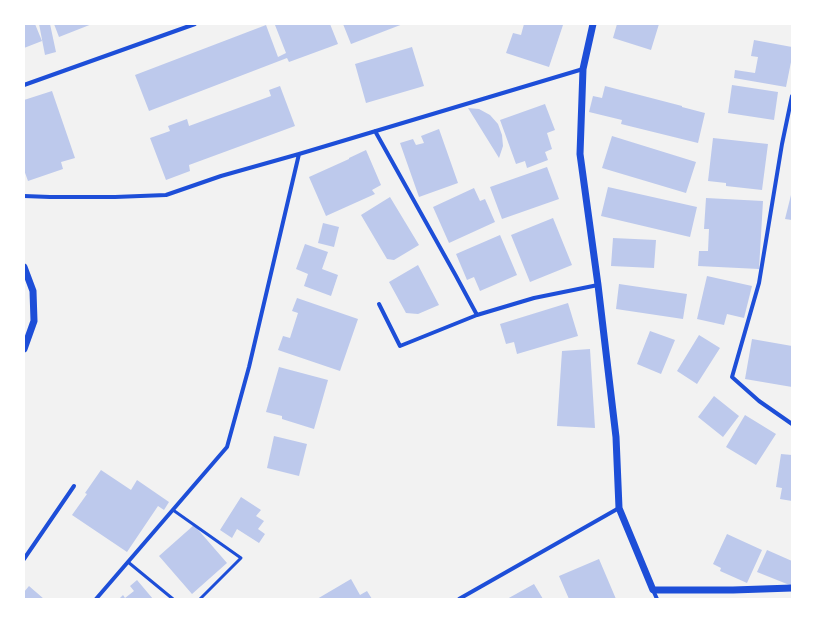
<!DOCTYPE html>
<style>
body{margin:0}
#map{position:relative;width:816px;height:623px;overflow:hidden;background:#f2f2f2;font-family:"Roboto Serif",serif}
canvas{display:block}
.frame{position:absolute;inset:0;border:25px solid #fff;pointer-events:none}
</style>
<div id="map">
<canvas width="816" height="623"></canvas>
<div class="frame"></div>
</div>
<script>
const ctx = document.querySelector('canvas').getContext('2d');
ctx.lineJoin = 'round';
function fillPath(path, color) {
  ctx.fillStyle = color;
  ctx.fill(path, 'evenodd');
}
function shape(rows) {
  const path = new Path2D();
  for (const r of rows) {
    path.moveTo(r[0], r[1]);
    for (let i = 2; i < r.length; i += 2) path.lineTo(r[i], r[i + 1]);
  }
  return path;
}
function strokePath(path, color, width, dash) {
  ctx.strokeStyle = color;
  ctx.lineWidth = width;
  ctx.lineCap = dash ? 'butt' : 'round';
  ctx.setLineDash(dash || []);
  ctx.stroke(path);
}
fillPath(shape([
 [24,24,35,24,42,41,24,48],
 [39,24,50,24,56,52,45,55],
 [54,24,92,24,59,37],
 [277,24,330,24,338,44,289,62,287,58,149,111,135,75,266,25,278,57,286,53,275,25],
 [343,24,403,24,351,44],
 [524,24,560,24,563,25,549,67,506,53,513,33,521,35],
 [617,24,659,24,651,50,613,38],
 [754,40,792,47,792,57,786,87,734,78,735,70,755,73,758,57,751,56],
 [412,47,424,86,366,103,355,64],
 [732,85,778,92,774,120,728,113],
 [280,86,295,126,189,165,190,171,166,180,150,138,170,131,168,126,187,119,189,126,271,96,269,90],
 [605,86,682,106,682,107,705,113,698,143,621,124,622,120,589,112,593,96,602,98],
 [52,91,75,158,61,162,63,169,28,181,24,170,24,100],
 [545,104,555,130,547,133,552,149,545,152,548,160,527,168,525,161,516,164,500,120],
 [468,108,479,109,490,115,498,124,502,135,503,146,499,158],
 [439,129,458,183,419,197,400,143,413,139,416,145,424,143,421,136],
 [612,136,696,162,686,193,602,168],
 [713,138,768,144,762,190,726,186,726,183,708,181],
 [366,150,381,185,372,190,375,194,326,216,309,177,349,159,349,158],
 [547,167,559,199,502,219,490,187],
 [608,187,697,207,690,237,601,216],
 [474,188,480,201,485,199,495,222,449,243,433,207],
 [791,195,792,195,792,220,785,219],
 [390,197,419,245,394,260,387,259,361,215],
 [706,198,763,201,759,269,698,266,699,251,708,251,709,229,704,229],
 [553,218,572,265,530,282,511,235],
 [323,223,339,227,334,247,318,243],
 [500,235,517,275,480,291,474,277,467,280,456,254],
 [613,238,656,240,654,268,611,266],
 [305,244,328,252,322,269,338,275,331,296,304,286,308,274,296,269],
 [418,265,439,305,418,314,406,313,389,282],
 [707,276,752,286,744,318,727,314,724,325,697,319],
 [619,284,687,294,683,319,616,309],
 [297,298,358,319,340,371,278,350,283,336,290,338,298,313,292,311],
 [568,303,578,336,517,354,514,342,506,344,500,324],
 [650,331,675,340,661,374,637,364],
 [699,335,720,348,697,384,677,371],
 [752,339,792,346,792,387,745,379],
 [590,349,595,428,557,426,562,351],
 [279,367,328,380,314,429,282,419,282,416,266,412],
 [714,396,739,416,723,437,698,417],
 [745,415,776,434,756,465,726,447],
 [274,436,307,444,299,476,267,468],
 [781,454,792,455,792,501,780,499,782,488,776,487],
 [101,470,131,490,137,480,169,502,164,510,158,506,127,552,72,515,87,494,85,493],
 [241,497,261,510,256,516,264,521,258,529,265,534,259,543,237,529,232,538,220,530],
 [194,525,227,563,192,594,159,556],
 [727,534,762,550,747,583,720,571,721,568,713,564],
 [767,550,792,561,792,586,757,572],
 [599,559,616,599,569,599,559,576],
 [351,579,360,595,367,591,372,599,317,599],
 [137,580,153,599,119,599,123,595,125,598,134,591,130,586],
 [534,584,543,599,507,599],
 [29,586,44,599,24,599,24,592]
]), '#bdc9ec');
strokePath(shape([
 [173,510,241,558,200,599],
 [128,562,173,599]
]), '#1d4ed8', 3);
strokePath(shape([
 [24,85,195,24],
 [792,96,782,144,759,283,732,377,759,401,792,424],
 [375,131,456,276,477,315,534,298,598,285],
 [24,196,50,197,115,197,166,195,221,176,299,154],
 [379,304,400,346,477,315],
 [24,559,74,486],
 [653,590,657,599],
 [96,599,227,447,249,367,299,154,583,69],
 [459,599,619,508]
]), '#1d4ed8', 4);
strokePath(shape([
 [593,24,583,69,580,154,598,285,616,437,619,508,653,590,733,590,792,588],
 [24,267,33,291,34,321,24,349]
]), '#1d4ed8', 7);
</script>
